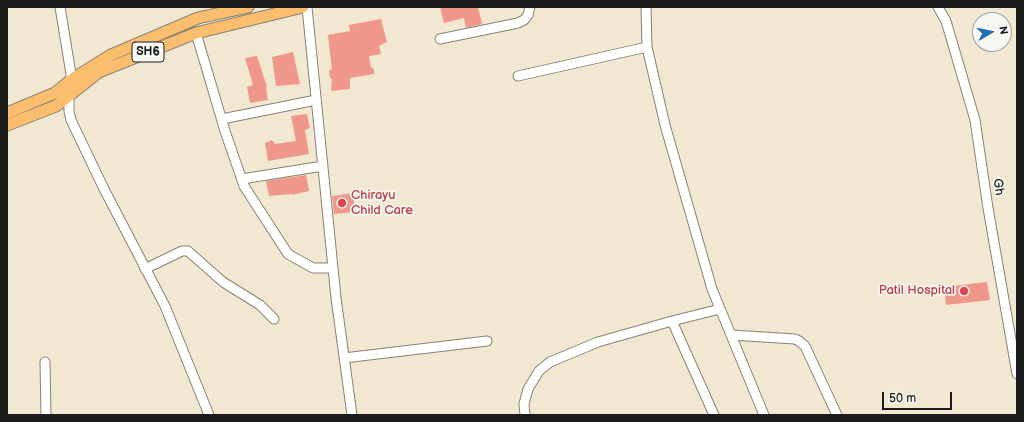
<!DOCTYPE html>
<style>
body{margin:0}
#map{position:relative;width:1024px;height:422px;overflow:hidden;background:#f2e7d0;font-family:"Balsamiq Sans",sans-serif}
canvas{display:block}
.frame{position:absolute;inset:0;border:8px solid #1c1c1c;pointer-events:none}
.north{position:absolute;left:972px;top:12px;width:40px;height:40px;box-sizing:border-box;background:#f6f6f2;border:1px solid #9f9f9c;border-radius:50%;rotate:81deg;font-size:11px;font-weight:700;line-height:16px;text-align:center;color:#1c1c1c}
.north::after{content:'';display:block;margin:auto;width:14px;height:18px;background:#1f6fb2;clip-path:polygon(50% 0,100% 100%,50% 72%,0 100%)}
.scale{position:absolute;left:882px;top:392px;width:70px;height:18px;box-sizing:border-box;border:2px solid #1c1c1c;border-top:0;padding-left:5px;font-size:12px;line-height:14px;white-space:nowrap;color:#1c1c1c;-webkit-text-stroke:3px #f6f6f2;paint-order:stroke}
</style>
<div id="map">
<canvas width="1024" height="422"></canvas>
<div class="frame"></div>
<div class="north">N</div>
<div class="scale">50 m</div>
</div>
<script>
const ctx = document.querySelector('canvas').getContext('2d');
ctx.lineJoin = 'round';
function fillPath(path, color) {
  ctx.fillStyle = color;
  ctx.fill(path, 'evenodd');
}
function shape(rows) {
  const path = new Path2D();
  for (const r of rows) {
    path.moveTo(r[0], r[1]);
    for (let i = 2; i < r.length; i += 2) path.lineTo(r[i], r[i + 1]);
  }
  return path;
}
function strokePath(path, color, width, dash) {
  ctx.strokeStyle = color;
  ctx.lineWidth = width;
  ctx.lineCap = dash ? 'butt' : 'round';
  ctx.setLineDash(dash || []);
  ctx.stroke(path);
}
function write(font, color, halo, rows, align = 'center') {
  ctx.font = font + ' "Balsamiq Sans",sans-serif';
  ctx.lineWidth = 3.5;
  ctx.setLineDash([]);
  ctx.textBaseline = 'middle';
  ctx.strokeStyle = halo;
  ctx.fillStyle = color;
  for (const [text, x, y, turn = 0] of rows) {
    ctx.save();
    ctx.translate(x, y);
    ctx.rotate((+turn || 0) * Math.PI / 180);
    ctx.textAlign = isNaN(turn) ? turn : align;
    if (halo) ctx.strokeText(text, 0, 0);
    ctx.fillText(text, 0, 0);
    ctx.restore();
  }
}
fillPath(shape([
 [440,7,478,7,482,24,466,28,464,18,444,23],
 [381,19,387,42,379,46,381,54,369,56,371,67,374,69,374,74,350,78,350,89,331,91,332,79,330,78,329,70,332,70,328,35,350,31,349,25],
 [293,52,300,84,276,86,272,57],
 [257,56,267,87,266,87,268,100,250,103,247,87,253,85,245,58],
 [307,114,310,128,305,130,309,154,268,161,265,143,272,140,275,144,296,141,291,116],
 [306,175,309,191,292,195,292,194,269,196,266,181],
 [353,193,355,212,334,214,332,196],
 [987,282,990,300,946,305,944,287]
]), '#ef978b');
const minor = shape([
 [60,7,71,74,69,96,69,111,71,120,104,189,165,306,209,415],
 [307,7,336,298,352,415],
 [646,7,647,47,665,125,712,289,764,415],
 [938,7,946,21,975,120,988,208,1017,374],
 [196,33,225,131,244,186,288,254,313,268,333,268],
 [440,39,518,23,524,20,528,15,530,7],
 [518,76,647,47],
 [222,119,316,100],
 [242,179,323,166],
 [145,269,182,251,188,251,223,282,260,305,274,319],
 [672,321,714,415],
 [731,335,795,339,799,341,805,346,837,415],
 [344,358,487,341],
 [45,362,46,415],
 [525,415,524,404,528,389,539,371,550,362,598,342,672,321,720,309]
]);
const major = shape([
 [7,113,55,93,71,80,111,55,198,18,248,7],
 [7,125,56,106,99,72,196,33,303,7]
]);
strokePath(minor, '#878276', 11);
strokePath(major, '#878276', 13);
strokePath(minor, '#fff', 9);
strokePath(major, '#fbbd6e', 11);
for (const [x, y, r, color] of [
 [342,203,5,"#e0444e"],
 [964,291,5,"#e0444e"]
]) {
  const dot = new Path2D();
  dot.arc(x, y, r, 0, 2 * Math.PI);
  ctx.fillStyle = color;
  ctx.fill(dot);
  strokePath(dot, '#f6f6f2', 1.5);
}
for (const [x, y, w] of [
 [148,52,32]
]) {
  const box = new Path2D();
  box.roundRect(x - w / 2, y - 10, w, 20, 3);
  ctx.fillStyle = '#f6f6f2';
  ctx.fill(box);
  strokePath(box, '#1c1c1c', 1);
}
write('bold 12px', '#1c1c1c', null, [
 ["SH6",148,52]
]);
write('13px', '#1c1c1c', '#f6f6f2', [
 ["Gh",998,187,82]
]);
write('13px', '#be3a42', '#f6f6f2', [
 ["Chirayu",351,196],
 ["Child Care",351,211],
 ["Patil Hospital",955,291,"right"]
], 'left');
</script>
